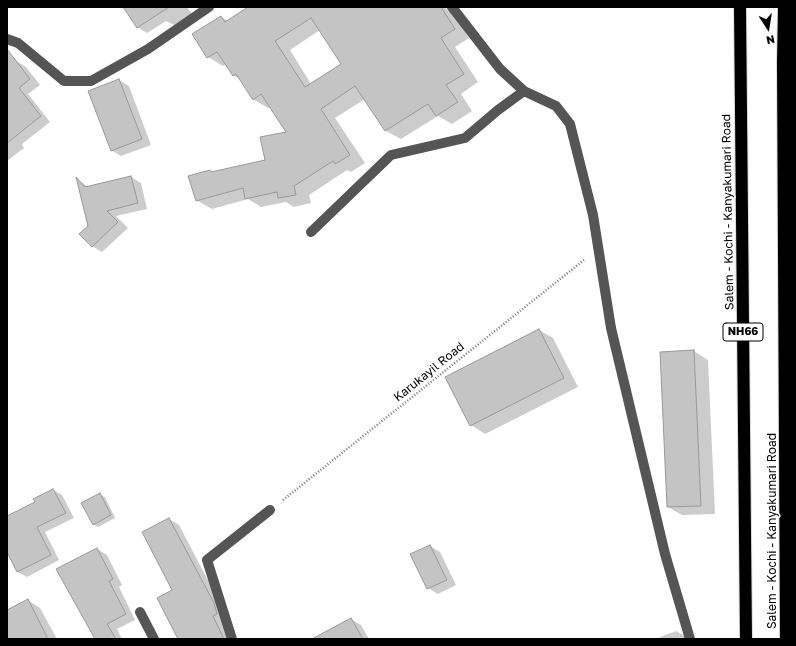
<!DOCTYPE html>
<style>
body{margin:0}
#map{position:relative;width:796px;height:646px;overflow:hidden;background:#fff;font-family:"Golos Text",sans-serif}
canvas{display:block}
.frame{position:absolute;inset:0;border:8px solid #000;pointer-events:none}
.north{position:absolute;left:748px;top:8px;width:40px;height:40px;-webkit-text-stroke:3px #fff;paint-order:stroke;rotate:168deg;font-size:11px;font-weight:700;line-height:16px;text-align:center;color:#000}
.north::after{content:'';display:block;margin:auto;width:14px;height:18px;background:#000;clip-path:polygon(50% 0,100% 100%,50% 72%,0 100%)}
</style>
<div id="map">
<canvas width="796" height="646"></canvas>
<div class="frame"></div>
<div class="north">N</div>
</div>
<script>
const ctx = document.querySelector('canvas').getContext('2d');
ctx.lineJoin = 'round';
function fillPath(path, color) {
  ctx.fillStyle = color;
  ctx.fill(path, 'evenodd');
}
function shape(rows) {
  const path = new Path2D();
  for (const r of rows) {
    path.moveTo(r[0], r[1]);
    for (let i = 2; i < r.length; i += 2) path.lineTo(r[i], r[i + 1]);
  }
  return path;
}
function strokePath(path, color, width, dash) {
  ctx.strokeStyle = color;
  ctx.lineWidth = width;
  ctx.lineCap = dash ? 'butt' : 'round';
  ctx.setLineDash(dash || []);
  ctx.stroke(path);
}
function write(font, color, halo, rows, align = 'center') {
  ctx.font = font + ' "Golos Text",sans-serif';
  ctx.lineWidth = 3;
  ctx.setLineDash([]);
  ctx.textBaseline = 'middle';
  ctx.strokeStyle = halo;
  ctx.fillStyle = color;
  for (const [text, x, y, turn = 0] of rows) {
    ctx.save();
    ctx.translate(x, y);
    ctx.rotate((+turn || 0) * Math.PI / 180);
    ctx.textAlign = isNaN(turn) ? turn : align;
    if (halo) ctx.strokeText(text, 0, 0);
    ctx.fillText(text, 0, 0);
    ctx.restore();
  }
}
fillPath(shape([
 [125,7,187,7,192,14,174,25,166,21,147,33,137,27],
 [250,7,443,7,453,13,469,38,455,47,478,82,461,94,472,111,452,124,438,116,401,139,386,131,365,99,335,118,365,163,351,172,347,170,309,195,311,203,294,207,286,202,261,207,248,199,212,209,196,200,210,171,213,173,266,161,287,132,270,107,268,108,253,99,240,79,233,75,226,64,223,66,208,57,221,17,228,21],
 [320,30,342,64,311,84,290,50],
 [7,61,16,61,26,67,40,85,28,94,50,122,22,144,24,148,7,161],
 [119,80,129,86,151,145,121,156,111,150],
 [131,177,141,183,147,209,116,216,128,228,102,252,92,246,77,179,88,187],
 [539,330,553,338,578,387,485,434,471,425],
 [694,351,708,360,715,514,682,515,668,507],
 [53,490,62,495,74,518,45,532,59,560,27,577,18,572,7,550,7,517,36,502],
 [100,495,105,497,115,518,98,527,93,524],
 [169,519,179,525,223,609,230,639,179,639,174,590],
 [430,546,440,552,456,585,438,594,428,588],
 [97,549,107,555,122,585,119,587,135,620,117,629,122,639,96,639],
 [28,600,40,608,57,639,7,639,7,611],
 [351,619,361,625,369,639,323,639],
 [676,631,685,636,686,639,661,639,660,637]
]), '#0003');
const building = shape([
 [123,7,169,7,137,28,123,7],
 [248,7,441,7,455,29,441,38,464,74,446,85,458,102,436,116,428,104,385,131,355,86,321,109,350,155,335,164,333,161,294,186,296,195,278,198,277,192,245,199,243,188,196,201,188,176,210,170,211,172,265,160,260,137,286,132,261,94,253,100,236,74,233,76,217,52,207,58,192,34,221,16,225,22,248,7],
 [311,18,341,64,305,87,275,41,311,18],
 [7,49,30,79,19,88,41,116,7,143,7,49],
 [119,79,142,139,111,151,88,91,119,79],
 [131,176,138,203,107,211,118,222,92,247,79,234,88,226,76,177,85,187,131,176],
 [539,329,564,378,470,426,445,377,539,329],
 [694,350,701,506,667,507,660,352,694,350],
 [53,489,66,513,37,527,51,555,17,572,7,552,7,516,35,502,33,499,53,489],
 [100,493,111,515,93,525,81,503,100,493],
 [169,518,214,603,217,614,213,616,224,639,178,639,157,598,172,590,142,532,169,518],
 [430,545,447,580,427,589,410,554,430,545],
 [97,548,113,579,109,581,126,614,107,624,116,639,95,639,56,569,97,548],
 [28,599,48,639,7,639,7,610,28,599],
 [351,618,363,639,312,639,351,618]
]);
fillPath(building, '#c4c4c4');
strokePath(building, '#999', 1);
const highway = shape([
 [740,7,746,639],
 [784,7,783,62,786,639]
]);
strokePath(highway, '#dbdbdb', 14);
strokePath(shape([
 [283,500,584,260]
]), '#777', 2.5, [1, 2]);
strokePath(shape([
 [452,7,500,69,524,91,556,106,570,124,593,215,611,328,665,554,690,639],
 [7,39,18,43,64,81,91,81,148,49,209,7],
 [311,232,391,155,465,138,498,110,524,91],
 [140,612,154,639],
 [232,639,207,560,270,510]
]), '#555', 10);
strokePath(highway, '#000', 12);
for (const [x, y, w] of [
 [743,332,40]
]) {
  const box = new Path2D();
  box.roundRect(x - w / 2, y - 9, w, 18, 3);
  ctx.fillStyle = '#fff';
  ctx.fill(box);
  strokePath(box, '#000', 1);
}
write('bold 11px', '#000', null, [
 ["NH66",743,332]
]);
write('12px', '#000', '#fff', [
 ["Salem - Kochi - Kanyakumari Road",728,212,-91],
 ["Karukayil Road",429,372,-39],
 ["Salem - Kochi - Kanyakumari Road",772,531,-90]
]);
</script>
